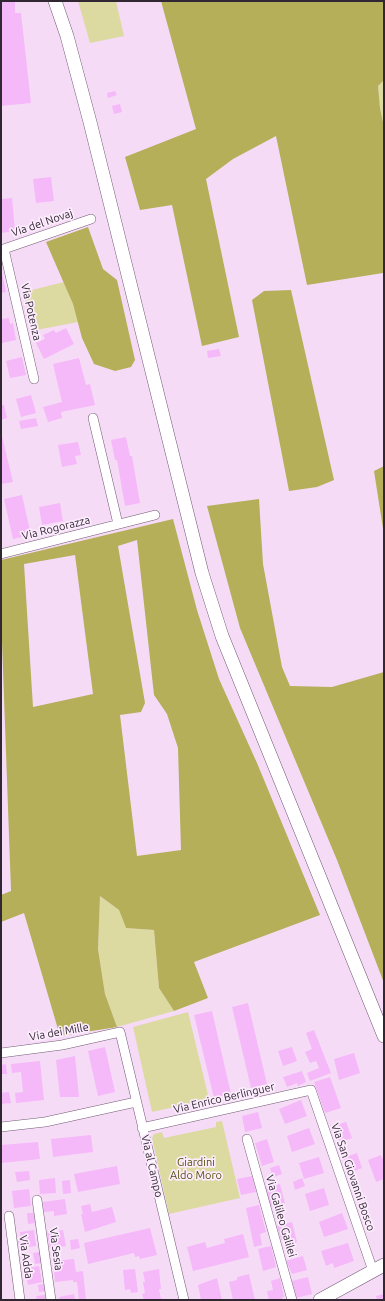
<!DOCTYPE html>
<style>
body{margin:0}
#map{position:relative;width:385px;height:1301px;overflow:hidden;background:#f6dbf7;font-family:Ubuntu,sans-serif}
canvas{display:block}
.frame{position:absolute;inset:0;border:2px solid #312732;pointer-events:none}
</style>
<div id="map">
<canvas width="385" height="1301"></canvas>
<div class="frame"></div>
</div>
<script>
const ctx = document.querySelector('canvas').getContext('2d');
ctx.lineJoin = 'round';
function fillPath(path, color) {
  ctx.fillStyle = color;
  ctx.fill(path, 'evenodd');
}
function shape(rows) {
  const path = new Path2D();
  for (const r of rows) {
    path.moveTo(r[0], r[1]);
    for (let i = 2; i < r.length; i += 2) path.lineTo(r[i], r[i + 1]);
  }
  return path;
}
function strokePath(path, color, width, dash) {
  ctx.strokeStyle = color;
  ctx.lineWidth = width;
  ctx.lineCap = dash ? 'butt' : 'round';
  ctx.setLineDash(dash || []);
  ctx.stroke(path);
}
function write(font, color, halo, rows, align = 'center') {
  ctx.font = font + ' Ubuntu,sans-serif';
  ctx.lineWidth = 3.5;
  ctx.setLineDash([]);
  ctx.textBaseline = 'middle';
  ctx.strokeStyle = halo;
  ctx.fillStyle = color;
  for (const [text, x, y, turn = 0] of rows) {
    ctx.save();
    ctx.translate(x, y);
    ctx.rotate((+turn || 0) * Math.PI / 180);
    ctx.textAlign = isNaN(turn) ? turn : align;
    if (halo) ctx.strokeText(text, 0, 0);
    ctx.fillText(text, 0, 0);
    ctx.restore();
  }
}
fillPath(shape([
 [78,1,116,1,124,36,90,43],
 [384,80,384,127,380,108,378,86],
 [64,282,73,304,78,322,31,331,24,292],
 [100,896,119,910,126,928,154,930,159,988,174,1011,117,1027,105,994,98,949],
 [188,1012,209,1099,152,1112,133,1027],
 [222,1121,240,1198,169,1214,152,1138,154,1134,162,1132,164,1138,216,1127,216,1122]
]), '#dcdaa1');
fillPath(shape([
 [161,1,384,1,384,80,378,86,380,108,384,127,384,277,383,273,307,285,276,136,233,159,206,179,239,337,202,346,172,205,140,210,125,157,196,129],
 [88,227,103,269,117,280,135,360,131,367,115,371,94,364,82,338,73,304,46,242],
 [291,290,334,480,317,487,289,491,252,300,264,291],
 [384,466,384,535,374,471],
 [259,499,263,564,282,667,290,686,332,687,384,672,384,983,337,860,240,628,207,506],
 [173,519,197,610,219,679,257,763,320,915,194,962,208,998,174,1011,159,988,154,930,126,928,119,910,100,896,98,949,105,994,117,1027,60,1036,24,913,1,922,1,895,11,891,1,614,1,560],
 [137,540,154,695,167,714,178,748,181,850,137,856,120,715,141,712,145,703,118,546],
 [75,555,93,694,33,707,24,564]
]), '#b4af58');
fillPath(shape([
 [1,1,15,1,15,13,21,13,31,103,1,106],
 [115,91,117,95,108,98,107,93],
 [120,104,122,112,114,114,112,106],
 [51,177,54,201,36,203,33,179],
 [12,198,15,231,1,233,1,199],
 [1,269,6,292,1,293],
 [1,316,2,319,9,318,10,324,13,323,16,340,2,343],
 [66,328,74,344,44,359,36,343,45,339,43,335,54,330,56,333],
 [219,349,221,356,208,358,207,351],
 [22,357,26,375,10,378,6,361],
 [79,358,86,385,90,384,95,405,61,412,62,418,48,422,43,407,62,402,53,364],
 [31,395,36,413,21,417,16,399],
 [1,405,4,405,7,418,1,420],
 [36,418,38,426,21,429,19,421],
 [1,432,13,482,1,484],
 [126,437,130,456,132,456,140,503,125,506,117,460,115,460,111,440],
 [78,442,81,455,75,456,77,464,62,467,58,445],
 [22,495,31,535,13,539,4,499],
 [60,503,63,521,42,525,39,507],
 [248,1003,267,1084,251,1088,232,1007],
 [212,1011,231,1094,214,1098,194,1015],
 [314,1030,331,1073,310,1081,307,1073,319,1068,316,1061,310,1063,305,1052,312,1049,306,1033],
 [105,1047,115,1092,98,1096,88,1051],
 [292,1047,297,1061,283,1066,278,1051],
 [354,1053,360,1073,339,1080,334,1059],
 [75,1056,79,1097,60,1097,56,1060],
 [40,1061,44,1100,16,1103,15,1093,23,1092,21,1072,12,1073,11,1064],
 [6,1064,7,1074,1,1074,1,1065],
 [302,1071,306,1082,298,1086,297,1083,287,1087,283,1077],
 [330,1077,341,1108,325,1113,314,1082],
 [9,1092,11,1103,1,1104,1,1093],
 [301,1100,307,1116,285,1124,279,1109],
 [258,1112,262,1128,245,1132,242,1116],
 [346,1122,352,1138,338,1143,332,1126],
 [309,1128,315,1144,292,1152,287,1136],
 [91,1135,93,1152,53,1157,51,1139],
 [267,1139,274,1162,262,1166,255,1143],
 [38,1142,40,1159,1,1163,1,1145],
 [357,1153,362,1168,349,1173,343,1158],
 [381,1155,382,1158,384,1158,384,1179,376,1182,368,1160],
 [319,1157,324,1173,304,1179,299,1163],
 [279,1165,282,1174,273,1177,270,1168],
 [117,1166,120,1184,78,1192,74,1174],
 [29,1171,30,1180,17,1182,15,1172],
 [252,1176,256,1192,241,1195,237,1179],
 [55,1178,56,1193,40,1194,39,1180],
 [302,1178,305,1186,295,1190,293,1182],
 [70,1180,71,1193,63,1194,62,1181],
 [280,1184,285,1203,270,1207,265,1188],
 [324,1188,329,1205,310,1211,305,1194],
 [29,1189,31,1206,14,1208,12,1191],
 [65,1199,67,1214,54,1216,54,1211,44,1212,43,1202],
 [90,1204,92,1212,112,1207,116,1222,85,1232,81,1214,83,1214,81,1206],
 [259,1205,266,1232,260,1234,262,1245,254,1247,246,1208],
 [27,1213,34,1213,35,1223,28,1224],
 [342,1213,348,1229,324,1237,319,1222],
 [292,1222,297,1242,288,1245,286,1239,281,1240,277,1226],
 [150,1228,157,1255,140,1259,139,1256,135,1257,134,1253,88,1264,84,1243],
 [34,1230,36,1246,19,1248,18,1241,21,1241,20,1232],
 [63,1230,66,1246,50,1249,47,1233],
 [243,1234,249,1257,193,1271,187,1247,205,1242,207,1248,225,1243,224,1239],
 [78,1239,80,1248,71,1250,70,1240],
 [348,1243,354,1261,334,1268,333,1263,326,1266,321,1251],
 [271,1246,276,1267,263,1271,258,1249],
 [40,1252,42,1263,35,1264,33,1253],
 [303,1256,307,1270,292,1274,286,1261],
 [74,1259,76,1272,83,1271,86,1300,79,1300,77,1282,73,1282,73,1280,55,1282,53,1261],
 [39,1266,42,1282,28,1285,25,1268],
 [135,1269,138,1292,131,1293,130,1289,125,1290,123,1270],
 [159,1269,161,1289,159,1289,161,1299,163,1298,163,1300,144,1300,142,1294,145,1293,143,1282,145,1282,143,1272],
 [249,1274,255,1300,233,1300,229,1282,237,1280,237,1277],
 [308,1277,312,1294,296,1298,292,1281],
 [217,1278,222,1300,201,1300,198,1285],
 [280,1278,284,1297,282,1297,283,1300,269,1300,267,1291,273,1290,271,1281],
 [44,1284,46,1291,39,1292,38,1285],
 [74,1294,75,1300,60,1300,59,1297],
 [384,1294,384,1300,377,1300,376,1296],
 [45,1295,46,1300,32,1300,37,1298,36,1296]
]), '#f5b8f9');
const street = shape([
 [4,249,34,379],
 [1,250,91,219],
 [93,418,118,524],
 [1,554,155,515],
 [1,1053,62,1045,120,1032,184,1300],
 [1,1127,45,1122,136,1102],
 [142,1128,311,1090,373,1271],
 [247,1139,292,1300],
 [37,1200,51,1300],
 [9,1216,20,1300]
]);
const secondary = shape([
 [55,1,67,36,90,122,202,573,222,636,384,1036],
 [320,1300,384,1265]
]);
strokePath(street, '#725b73', 10);
strokePath(secondary, '#725b73', 14);
strokePath(street, '#fff', 9);
strokePath(secondary, '#fff', 13);
write('11px', '#312732', '#fcecfd', [
 ["Via del Novaj",42,223,-19],
 ["Via Potenza",31,312,77],
 ["Via Rogorazza",56,528,-14],
 ["Via dei Mille",59,1032,-10],
 ["Via Enrico Berlinguer",224,1098,-13],
 ["Via al Campo",152,1166,77],
 ["Via San Giovanni Bosco",353,1177,71],
 ["Via Galileo Galilei",281,1216,74],
 ["Via Sesia",56,1249,82],
 ["Via Adda",26,1257,82]
]);
write('11px', '#534f0a', '#fcecfd', [
 ["Giardini",196,1162],
 ["Aldo Moro",196,1175]
]);
</script>
